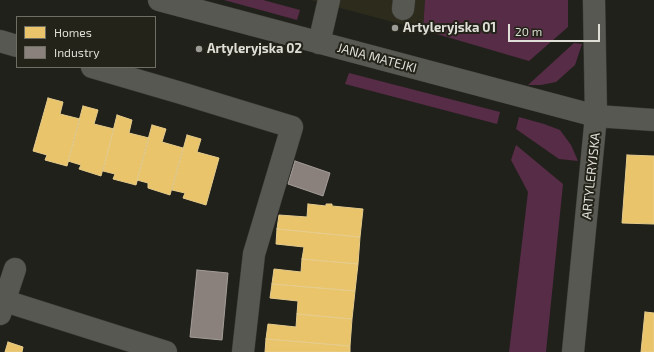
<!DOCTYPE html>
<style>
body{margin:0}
#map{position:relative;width:654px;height:352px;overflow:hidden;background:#21211c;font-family:"Exo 2",sans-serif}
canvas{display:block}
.legend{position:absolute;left:16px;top:16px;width:140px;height:52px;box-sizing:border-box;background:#242319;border:1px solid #6f6e65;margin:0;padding:5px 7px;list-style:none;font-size:12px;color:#dfdfd8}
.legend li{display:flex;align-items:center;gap:8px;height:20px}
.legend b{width:20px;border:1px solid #6f6e65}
.scale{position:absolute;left:508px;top:24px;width:92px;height:18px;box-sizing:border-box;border:2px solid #dfdfd8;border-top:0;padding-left:5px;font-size:12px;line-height:14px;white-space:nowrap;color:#dfdfd8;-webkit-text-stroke:3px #242319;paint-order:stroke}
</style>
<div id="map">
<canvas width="654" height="352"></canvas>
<ul class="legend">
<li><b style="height:11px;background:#e9c46a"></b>Homes</li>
<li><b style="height:11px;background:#8a817c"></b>Industry</li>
</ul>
<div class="scale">20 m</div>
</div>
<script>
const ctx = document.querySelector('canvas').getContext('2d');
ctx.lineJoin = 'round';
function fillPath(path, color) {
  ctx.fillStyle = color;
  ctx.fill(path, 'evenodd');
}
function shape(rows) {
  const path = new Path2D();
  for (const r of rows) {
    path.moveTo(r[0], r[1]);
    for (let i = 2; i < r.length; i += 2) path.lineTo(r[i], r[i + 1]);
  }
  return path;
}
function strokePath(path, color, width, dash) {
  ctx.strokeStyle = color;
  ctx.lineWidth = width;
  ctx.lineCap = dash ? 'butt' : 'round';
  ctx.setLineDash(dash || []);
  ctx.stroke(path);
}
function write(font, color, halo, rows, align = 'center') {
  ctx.font = font + ' "Exo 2",sans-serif';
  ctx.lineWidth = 4;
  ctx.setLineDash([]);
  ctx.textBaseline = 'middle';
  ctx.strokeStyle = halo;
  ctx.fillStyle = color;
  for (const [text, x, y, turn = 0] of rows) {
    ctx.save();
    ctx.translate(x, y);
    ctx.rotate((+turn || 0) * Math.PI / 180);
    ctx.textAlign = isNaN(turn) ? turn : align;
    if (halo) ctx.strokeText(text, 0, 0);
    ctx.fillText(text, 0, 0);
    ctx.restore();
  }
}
fillPath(shape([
 [310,0,425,0,423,30]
]), '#2c2b1c');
fillPath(shape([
 [224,0,263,0,300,10,297,20],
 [425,0,568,0,568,27,529,61,423,30],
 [574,43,582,44,575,65,556,82,541,85,528,85],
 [349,73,500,112,497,124,345,84],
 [519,117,544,124,560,130,571,145,578,161,559,159,516,129],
 [516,145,563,184,546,352,509,352,528,192,511,160]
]), '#572c46');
const homes = shape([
 [48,98,63,102,60,114,80,119,67,166,45,160,47,155,33,151,48,98],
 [83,106,98,110,94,124,114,129,101,176,79,169,81,165,68,161,83,106],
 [117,115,132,120,129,133,149,138,136,185,113,179,115,174,103,171,117,115],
 [152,125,166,129,162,142,183,148,170,195,148,188,148,183,137,180,152,125],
 [187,135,201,139,197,152,219,158,206,205,183,198,185,193,172,190,187,135],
 [627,155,654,156,654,224,622,223,627,155],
 [308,204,326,206,326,204,332,204,332,206,363,209,360,237,277,229,279,215,307,217,308,204],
 [277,229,360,237,358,264,302,259,304,247,276,244,277,229],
 [302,259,358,264,355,291,272,284,274,269,301,272,302,259],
 [272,284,355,291,352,319,297,314,298,301,270,298,272,284],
 [645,312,654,313,654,352,641,352,645,312],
 [297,314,352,319,350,346,266,339,268,324,296,327,297,314],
 [266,339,350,346,350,352,265,352,266,339],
 [8,342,23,347,22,352,5,352,8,342]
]);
fillPath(homes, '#e9c46a');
strokePath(homes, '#e6cc8b', 1);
const industry = shape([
 [295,161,330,173,323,196,288,184,295,161],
 [197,270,228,273,222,340,190,337,197,270]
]);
fillPath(industry, '#8a817c');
strokePath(industry, '#a49d98', 1);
const minor = shape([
 [159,0,596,116,654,120],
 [403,9,404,0],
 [0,41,17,46],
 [319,43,329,0],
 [92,67,181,93,292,127,254,254,243,352],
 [5,301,166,352],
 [0,314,15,269],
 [573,352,596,116,594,0]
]);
strokePath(minor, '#3d3d38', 23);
strokePath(minor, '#585853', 22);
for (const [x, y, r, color] of [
 [395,28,4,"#9c9c96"],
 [199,49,4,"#9c9c96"]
]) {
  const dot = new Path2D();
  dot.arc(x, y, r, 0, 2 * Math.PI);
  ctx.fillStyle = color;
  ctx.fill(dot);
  strokePath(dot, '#242319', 1.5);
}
write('bold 13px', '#dfdfd8', '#242319', [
 ["Artyleryjska 01",403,28],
 ["Artyleryjska 02",207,49]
], 'left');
write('13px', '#dfdfd8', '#242319', [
 ["JANA MATEJKI",377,58,15],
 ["ARTYLERYJSKA",591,176,-84]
]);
</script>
